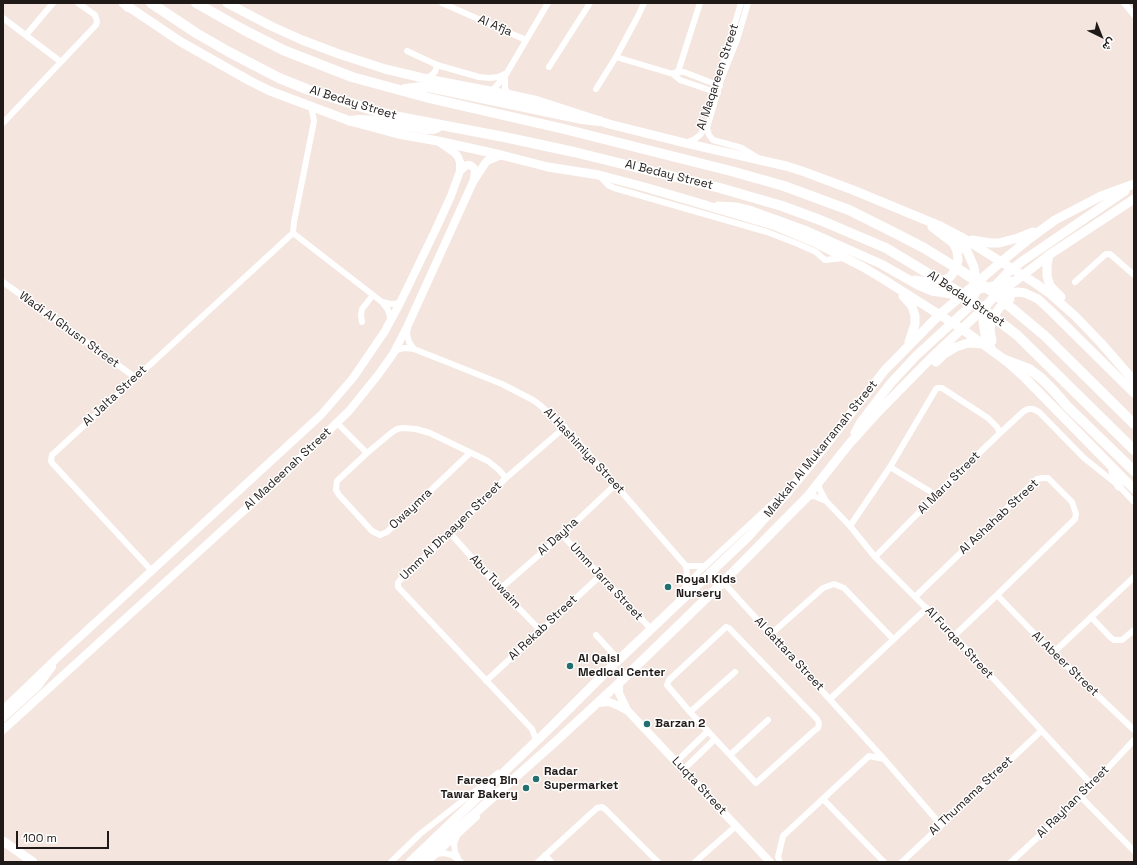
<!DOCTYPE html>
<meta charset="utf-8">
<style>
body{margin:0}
#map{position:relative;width:1137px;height:865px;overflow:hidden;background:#f4e5de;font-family:"Space Grotesk",Vazirmatn,sans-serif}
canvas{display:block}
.frame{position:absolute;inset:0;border:4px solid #1f1a18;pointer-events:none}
.north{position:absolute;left:1081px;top:16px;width:40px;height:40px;-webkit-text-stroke:3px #fff;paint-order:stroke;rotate:137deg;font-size:11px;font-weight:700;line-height:16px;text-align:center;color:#1f1a18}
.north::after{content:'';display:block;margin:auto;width:14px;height:18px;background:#1f1a18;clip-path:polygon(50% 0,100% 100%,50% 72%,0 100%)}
.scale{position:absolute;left:16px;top:831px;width:93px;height:18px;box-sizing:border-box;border:2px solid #1f1a18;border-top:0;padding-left:5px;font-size:12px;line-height:14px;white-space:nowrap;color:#1f1a18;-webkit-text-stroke:3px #fff;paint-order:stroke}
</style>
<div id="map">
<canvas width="1137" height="865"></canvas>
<div class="frame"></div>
<div class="north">ش</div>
<div class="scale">100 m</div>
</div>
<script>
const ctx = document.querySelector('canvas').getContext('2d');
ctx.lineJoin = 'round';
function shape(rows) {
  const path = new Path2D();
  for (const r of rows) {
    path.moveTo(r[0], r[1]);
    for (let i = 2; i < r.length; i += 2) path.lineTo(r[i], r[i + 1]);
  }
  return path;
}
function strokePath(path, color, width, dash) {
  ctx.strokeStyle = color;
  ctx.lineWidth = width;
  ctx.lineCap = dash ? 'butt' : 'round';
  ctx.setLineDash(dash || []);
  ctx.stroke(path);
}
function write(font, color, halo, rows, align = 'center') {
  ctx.font = font + ' "Space Grotesk",sans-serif';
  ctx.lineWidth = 3;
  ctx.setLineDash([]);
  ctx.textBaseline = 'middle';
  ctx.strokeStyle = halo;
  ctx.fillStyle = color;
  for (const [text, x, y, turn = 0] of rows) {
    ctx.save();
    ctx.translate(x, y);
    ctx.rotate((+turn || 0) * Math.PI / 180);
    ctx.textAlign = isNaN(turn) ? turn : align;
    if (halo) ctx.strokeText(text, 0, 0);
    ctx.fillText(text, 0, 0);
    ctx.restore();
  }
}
strokePath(shape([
 [442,3,526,40],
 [748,3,737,40,721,80,707,128,709,135,713,140,742,148,758,158],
 [1124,3,1134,15],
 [3,18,61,62],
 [26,35,53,3],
 [407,51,437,65,479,77,490,78,498,77,507,73],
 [616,57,673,74,680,80,718,93],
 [549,67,590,3],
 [678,72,700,3],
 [674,73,678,72,684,72,720,86],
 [505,76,505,88,507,92,510,94],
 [719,76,741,3],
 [427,79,435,72,437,65],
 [596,89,616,57,638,16,644,3],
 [492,91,505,76,548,3],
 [3,123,96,25,97,21,95,15,78,3],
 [686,143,695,139,701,134,706,123],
 [599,175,608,185,614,188,767,232,798,244,816,252,825,260,843,258],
 [293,233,382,302,388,310,391,320],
 [293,233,294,222,314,121,311,106],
 [3,282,136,378],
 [1075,282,1106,254,1110,254,1134,275],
 [382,302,391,304,400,303],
 [362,322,361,315,362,309,373,295],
 [408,328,407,334,409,342,414,349],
 [394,353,399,349,406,348,414,349,502,384,533,400,541,406,573,436,686,566,688,583],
 [337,423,367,453],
 [470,453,387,532,380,535,372,531,339,495,336,490,337,481,367,453,391,433,397,429,403,428,416,429,430,433,488,461,499,470,506,478],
 [890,467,936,495],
 [818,483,820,490,826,501,850,526,875,557,954,636,1092,785],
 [807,497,814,496,826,501],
 [850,526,890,467,936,389,937,388,942,388,988,418,997,427,1000,433],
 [450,533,500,589,541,631],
 [562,535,651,629],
 [875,557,936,495,1000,433,1024,411,1028,409,1033,409,1039,412,1084,458,1119,486,1134,502],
 [686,566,705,566],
 [152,571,53,464,51,461,52,455,293,233],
 [723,582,884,759],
 [500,589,562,535,616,484],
 [997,595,1053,653,1134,730],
 [915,597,1037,479,1043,478,1048,478,1072,502,1076,514,1075,519,997,595,954,636],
 [681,600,684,589,688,583,705,566,774,502],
 [1091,617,1111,638,1114,640,1122,640,1134,630],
 [726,627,729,628,817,719,819,723,818,728,815,730,756,783,690,712,667,685,669,680,726,627],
 [771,634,823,588,834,584,844,588,893,639],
 [596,635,619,660],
 [1053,653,1134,577],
 [486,681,600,576],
 [830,699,927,608],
 [690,712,735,672],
 [535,743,535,737,532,729,398,587,398,583,400,580,450,533,506,478,565,427],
 [730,755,768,720],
 [676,762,708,731],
 [683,770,715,739],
 [1081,797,1134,851],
 [823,799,884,862],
 [457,836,454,843,455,852,458,858],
 [437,854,444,853,452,855,461,862],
 [545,855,551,862],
 [391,862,420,834,498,773],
 [428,862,477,817],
 [538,862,597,808,602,807,605,809,658,862],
 [695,862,736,826],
 [780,862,778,857,783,836,869,756,884,759,941,825],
 [902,862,1041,731],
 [1011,862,1081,797,1134,740]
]), '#fff', 6);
strokePath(shape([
 [460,171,467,165,470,165,473,167,475,170,474,179],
 [619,683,619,693,627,710,770,862],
 [598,703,609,702,619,706,626,710],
 [3,710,59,656,321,415,353,378,385,331,400,303,435,231,451,196,460,171,460,162,458,157,455,153,439,142],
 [3,718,38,686,52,667],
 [3,730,272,485,349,411,378,375,393,354,408,325,473,182,484,165,487,161,501,155]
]), '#fff', 8);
strokePath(shape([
 [123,3,181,42,250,81,270,91,350,121,398,134,438,141,501,155,548,167,599,175,648,188,776,226,814,242,863,267,883,279,962,329,1005,360,1025,378,1134,489],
 [227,3,271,26,302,40,339,54,385,69,427,79,511,95,538,101,609,124,685,143,786,166,802,171,853,190,940,226,963,238,1035,283,1049,293,1075,316,1101,343,1134,381],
 [718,206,737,207,749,210,807,231,881,264,918,285,932,291,951,294,965,293,1012,281],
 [972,240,990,243,999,243,1018,238,1033,232],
 [1049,255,1047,265,1047,276,1050,286,1061,297],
 [915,280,933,283,942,281,950,277,956,269,958,260,957,251,953,243,932,227],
 [994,287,1006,274,1021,262,1125,191],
 [903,296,912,306,915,316,915,324,909,342],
 [998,297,1007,294,1018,292,1025,293,1038,299,1051,311,1134,393],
 [985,305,983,321,984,329,986,339,991,348],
 [992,341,990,330,991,322,995,314,1000,307,1010,299],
 [936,362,944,354,956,347,968,343,983,344],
 [855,433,861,422,890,384,916,356,967,309,974,297,976,291,976,282,974,267,967,251,959,243,950,235],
 [1113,471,1119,486],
 [3,841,33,862],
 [410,862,549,729,607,671,748,537,788,492,811,464,885,370,939,315,1001,262,1029,239,1055,220,1101,196,1134,184],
 [420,862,554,743,619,683,723,582,807,497,850,443,878,412,931,358,984,308,992,299,1049,255,1134,199]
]), '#fff', 9);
strokePath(shape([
 [125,3,128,7],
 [151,3,196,33,229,52,279,78,309,90,372,110,399,117,504,137,574,152,720,188,782,206,820,220,886,248,967,297,1017,335,1134,450],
 [196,3,244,30,283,50,352,77,429,98,564,129,731,171,784,186,849,210,897,234,924,248,955,267,990,290,1045,336,1134,424],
 [405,89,422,87,429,87,582,119,599,121],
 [350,121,360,120,376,121,426,129,433,129,438,127],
 [1005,360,1029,369,1041,378,1054,391,1067,406,1134,471]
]), '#fff', 10);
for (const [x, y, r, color] of [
 [668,587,4,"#236f6f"],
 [570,666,4,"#236f6f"],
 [647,724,4,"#236f6f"],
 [536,779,4,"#236f6f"],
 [526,788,4,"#236f6f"]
]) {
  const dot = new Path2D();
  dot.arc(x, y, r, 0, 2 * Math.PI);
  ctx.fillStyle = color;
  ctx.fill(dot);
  strokePath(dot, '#fff', 1.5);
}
write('12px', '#1f1a18', '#fff', [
 ["Al Afja",495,26,23],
 ["Al Maqareen Street",718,77,-72],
 ["Al Beday Street",353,103,17],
 ["Al Beday Street",669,175,14],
 ["Al Beday Street",966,299,34],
 ["Wadi Al Ghusn Street",69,330,36],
 ["Al Jalta Street",115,396,-43],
 ["Makkah Al Mukarramah Street",821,449,-51],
 ["Al Hashimiya Street",584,451,47],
 ["Al Madeenah Street",288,469,-43],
 ["Al Maru Street",949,483,-45],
 ["Owaymra",411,509,-43],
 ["Al Ashahab Street",999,517,-43],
 ["Umm Al Dhaayen Street",451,531,-44],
 ["Al Dayha",558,537,-42],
 ["Abu Tuwaim",495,582,47],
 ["Umm Jarra Street",606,582,47],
 ["Al Rekab Street",543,628,-43],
 ["Al Furqan Street",959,643,47],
 ["Al Gattara Street",789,654,47],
 ["Al Abeer Street",1065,664,44],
 ["Luqta Street",699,786,47],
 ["Al Thumama Street",971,796,-43],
 ["Al Rayhan Street",1073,802,-45]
]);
write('bold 12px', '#1f1a18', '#fff', [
 ["Royal Kids",676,580],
 ["Nursery",676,594],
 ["Al Qaisi",578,659],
 ["Medical Center",578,673],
 ["Barzan 2",655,724],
 ["Radar",544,772],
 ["Supermarket",544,786],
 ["Fareeq Bin",518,781,"right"],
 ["Tawar Bakery",518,795,"right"]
], 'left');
</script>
